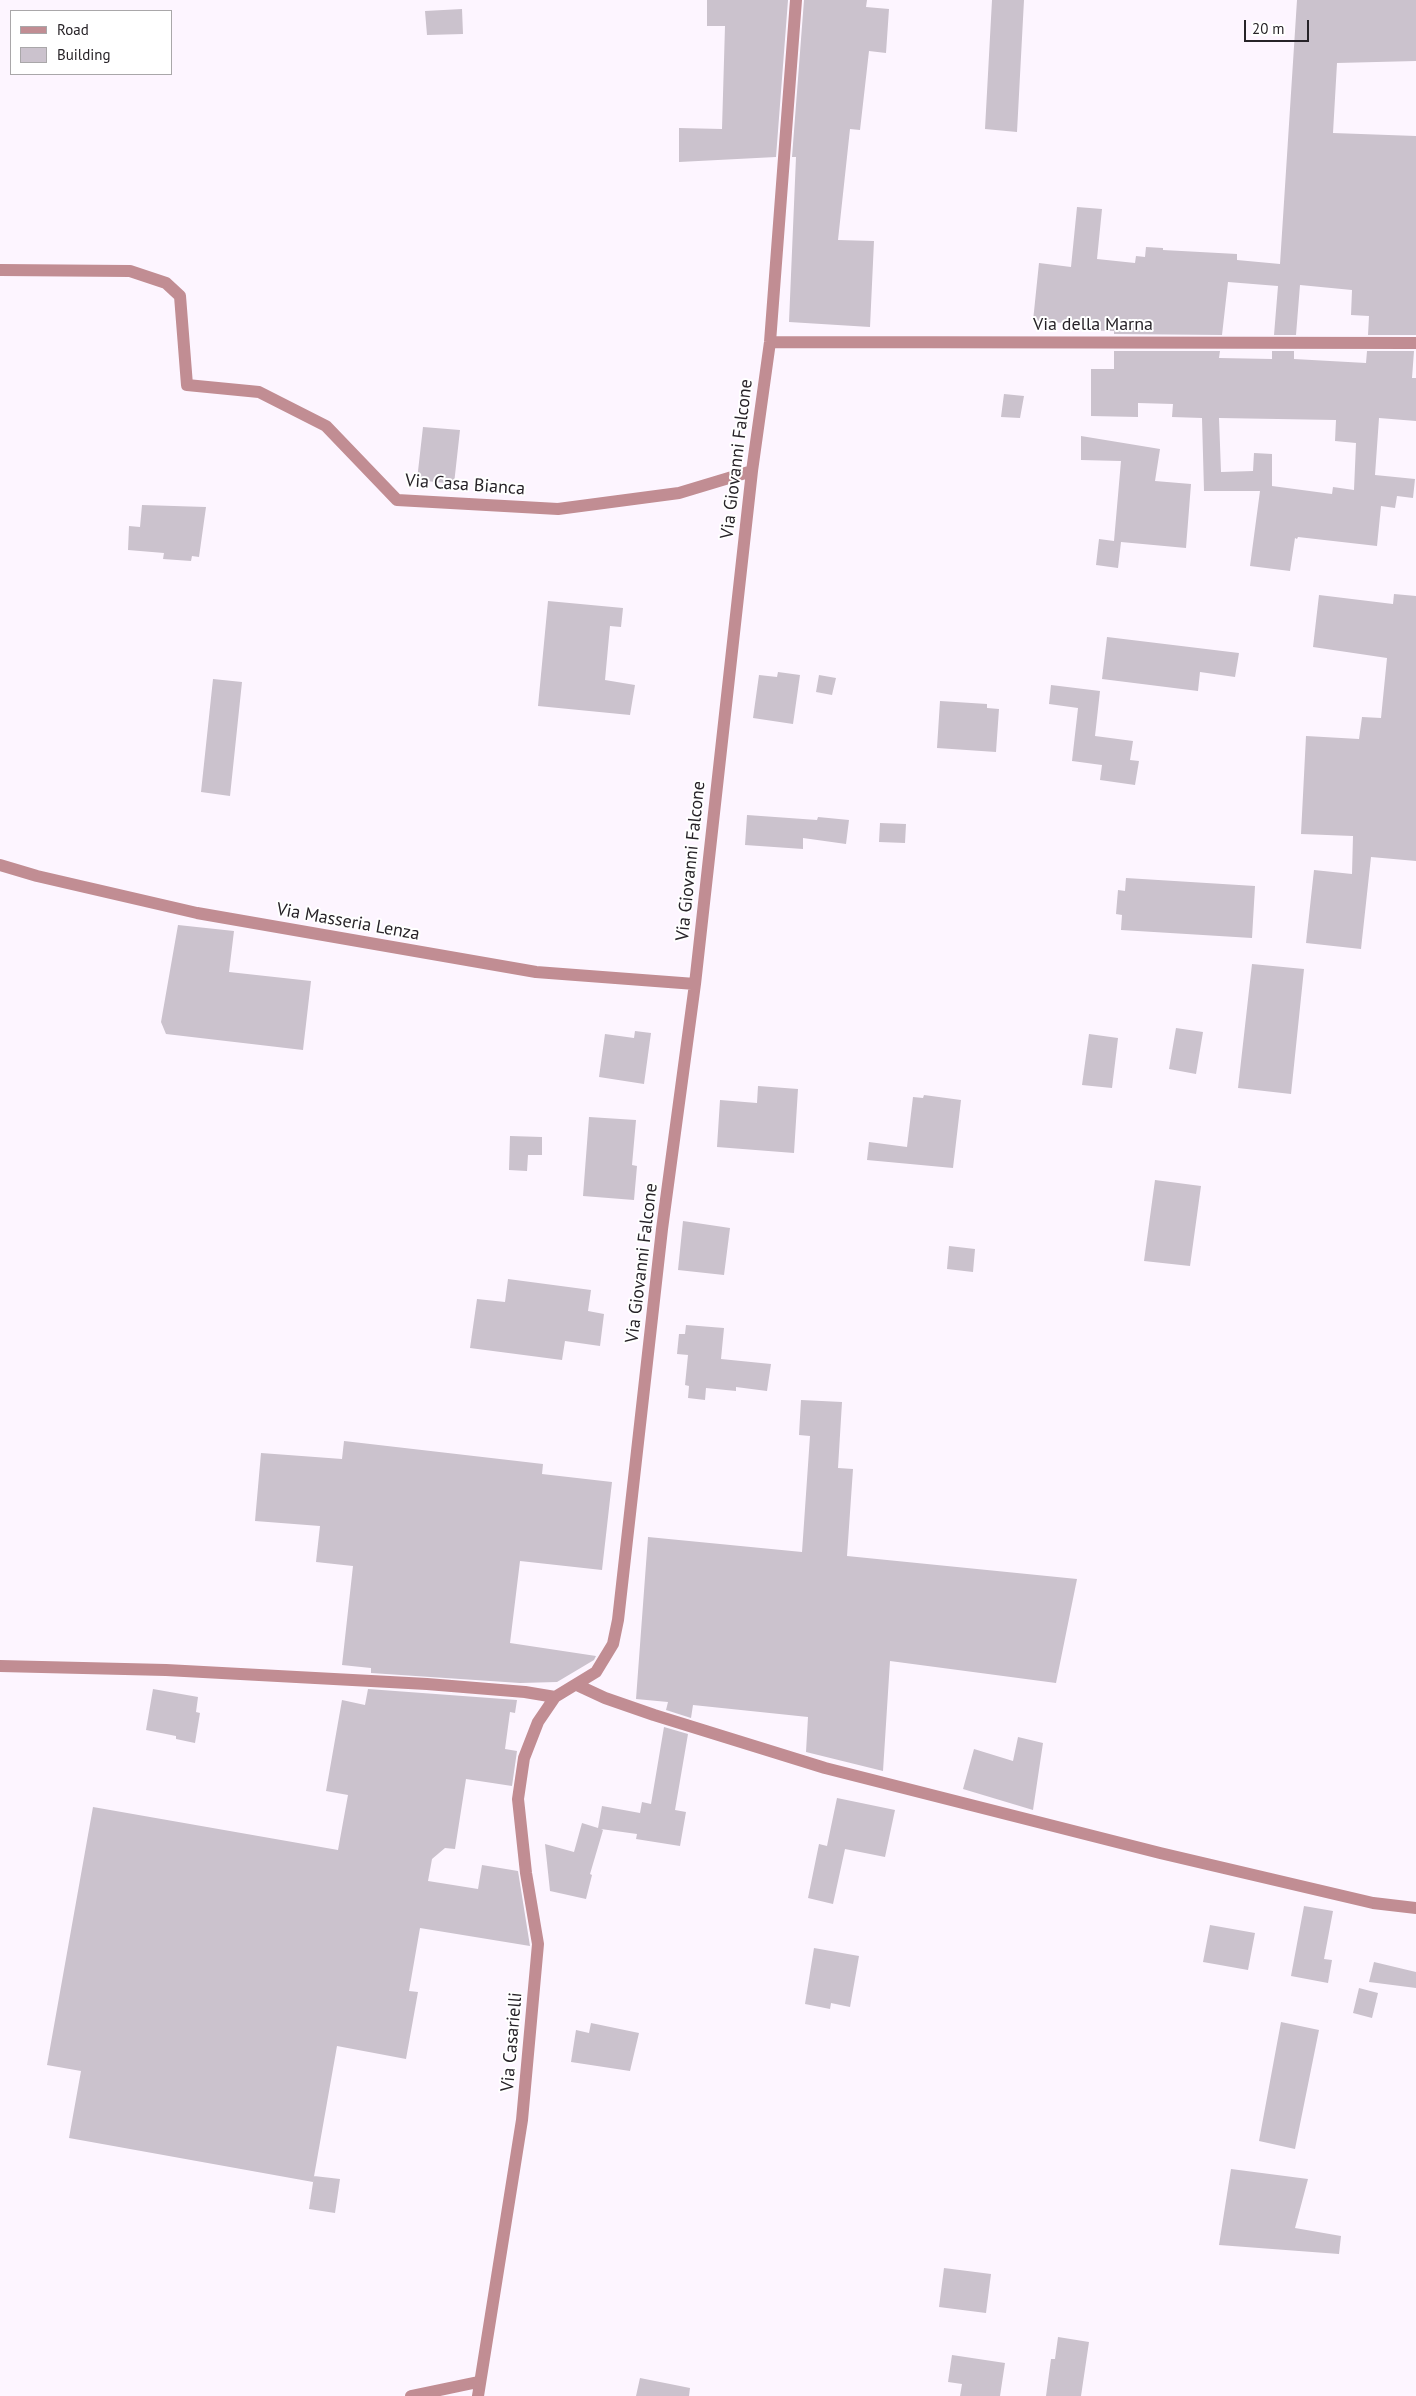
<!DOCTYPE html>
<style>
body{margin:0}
#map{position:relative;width:1416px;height:2396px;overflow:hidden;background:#fdf5ff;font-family:"PT Sans",sans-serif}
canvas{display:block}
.legend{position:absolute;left:10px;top:10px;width:162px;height:65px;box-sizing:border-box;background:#fff;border:1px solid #a9a7a9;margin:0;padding:6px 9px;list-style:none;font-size:15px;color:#272328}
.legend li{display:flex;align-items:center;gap:10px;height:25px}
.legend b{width:25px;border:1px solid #a9a7a9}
.scale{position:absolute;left:1244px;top:20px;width:65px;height:22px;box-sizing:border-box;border:2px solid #272328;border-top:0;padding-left:6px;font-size:15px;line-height:18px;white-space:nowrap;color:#272328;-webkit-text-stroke:4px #fff;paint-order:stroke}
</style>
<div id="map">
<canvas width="1416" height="2396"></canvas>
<ul class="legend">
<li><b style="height:6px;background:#c18d93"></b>Road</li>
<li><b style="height:14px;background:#cbc2cd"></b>Building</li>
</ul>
<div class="scale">20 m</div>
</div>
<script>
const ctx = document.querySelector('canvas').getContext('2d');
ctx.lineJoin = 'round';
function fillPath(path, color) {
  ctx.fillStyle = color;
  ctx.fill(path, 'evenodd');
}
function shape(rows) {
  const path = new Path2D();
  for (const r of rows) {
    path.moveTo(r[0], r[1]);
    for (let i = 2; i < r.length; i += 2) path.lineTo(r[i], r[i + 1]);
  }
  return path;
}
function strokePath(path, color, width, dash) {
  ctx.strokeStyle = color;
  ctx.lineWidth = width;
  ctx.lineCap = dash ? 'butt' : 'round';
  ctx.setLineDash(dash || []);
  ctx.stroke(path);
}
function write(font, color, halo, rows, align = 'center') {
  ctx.font = font + ' "PT Sans",sans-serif';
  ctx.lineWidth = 4;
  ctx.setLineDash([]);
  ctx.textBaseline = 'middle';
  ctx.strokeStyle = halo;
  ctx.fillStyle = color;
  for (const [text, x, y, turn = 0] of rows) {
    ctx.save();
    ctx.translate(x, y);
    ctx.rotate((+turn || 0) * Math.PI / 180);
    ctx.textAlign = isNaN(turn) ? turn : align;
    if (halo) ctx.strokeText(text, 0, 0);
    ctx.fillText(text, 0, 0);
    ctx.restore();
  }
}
fillPath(shape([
 [707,0,788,0,776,157,679,162,679,128,722,129,725,26,707,26],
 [804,0,867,0,866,7,889,9,886,53,869,51,860,130,850,129,838,240,874,241,870,327,789,322,796,157,792,157],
 [992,0,1024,0,1017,132,985,129],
 [1297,0,1416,0,1416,61,1337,63,1333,133,1416,136,1416,335,1368,335,1369,316,1351,315,1352,290,1300,285,1296,335,1274,335,1278,286,1228,282,1222,335,1114,334,1114,331,1064,330,1064,323,1033,321,1039,263,1071,267,1077,207,1102,209,1097,259,1135,263,1136,256,1145,257,1146,247,1163,248,1163,250,1237,254,1237,260,1280,264],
 [462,9,463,34,427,35,425,11],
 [1114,351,1220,351,1219,358,1272,359,1272,351,1294,351,1294,359,1366,363,1367,351,1414,351,1412,378,1416,378,1416,421,1379,418,1375,475,1415,479,1413,498,1397,496,1395,508,1381,506,1377,546,1298,537,1297,539,1295,538,1290,571,1250,566,1260,491,1204,491,1202,418,1172,417,1173,404,1138,403,1138,417,1091,416,1091,369,1114,369],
 [1219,418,1336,420,1335,441,1356,443,1354,490,1333,487,1332,494,1272,486,1272,454,1254,453,1253,471,1221,472],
 [1004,394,1024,396,1020,418,1001,417],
 [423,427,460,430,454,484,417,480],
 [1081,436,1160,449,1155,481,1191,484,1186,548,1121,542,1118,568,1096,565,1099,539,1114,541,1121,461,1081,460],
 [142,505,206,507,199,557,192,556,191,561,163,559,164,553,128,550,129,526,140,527],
 [1394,594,1416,596,1416,861,1371,857,1361,949,1306,943,1314,870,1352,874,1353,836,1301,834,1306,736,1359,739,1362,717,1381,718,1387,658,1313,647,1319,595,1393,604],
 [548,601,623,608,621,627,610,626,605,680,635,685,630,715,538,706],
 [1107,637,1239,653,1235,677,1200,672,1198,691,1102,679],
 [778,672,800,675,793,724,753,718,759,675,777,677],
 [819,675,836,678,832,695,816,692],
 [213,679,242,682,230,796,201,792],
 [1051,685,1100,691,1095,736,1133,741,1130,760,1139,761,1135,785,1100,780,1102,765,1072,761,1078,708,1049,704],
 [940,701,987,704,987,708,999,709,996,752,937,748],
 [747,815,817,820,818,817,849,820,846,844,803,838,803,849,745,845],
 [880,823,906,824,905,843,879,842],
 [1126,878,1255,886,1252,938,1121,930,1122,915,1116,914,1118,890,1125,891],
 [178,925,234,931,229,972,311,981,303,1050,166,1034,161,1022],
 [1252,964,1304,969,1291,1094,1238,1088],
 [1176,1028,1203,1032,1196,1074,1169,1069],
 [635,1031,651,1033,644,1084,599,1077,605,1034,634,1038],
 [1089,1034,1118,1038,1112,1088,1082,1085],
 [758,1086,798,1089,794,1153,717,1147,720,1100,757,1103],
 [924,1095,961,1100,953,1168,867,1160,869,1142,907,1147,913,1097,923,1098],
 [589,1117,636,1120,632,1165,637,1166,634,1200,583,1196],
 [510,1136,542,1137,542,1155,528,1155,527,1171,509,1170],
 [1155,1180,1201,1186,1190,1266,1144,1261],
 [683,1221,730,1228,724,1275,678,1270],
 [949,1246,975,1249,973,1272,947,1269],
 [508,1279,591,1290,588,1311,604,1314,600,1346,565,1341,562,1360,470,1348,477,1299,505,1302],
 [686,1325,724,1328,721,1359,771,1364,767,1391,736,1387,736,1391,706,1388,705,1400,688,1398,689,1386,685,1385,688,1355,677,1354,679,1334,685,1334],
 [801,1400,842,1402,838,1468,853,1469,847,1556,1077,1579,1056,1683,890,1661,883,1771,806,1752,808,1717,693,1705,691,1718,666,1710,668,1702,636,1699,648,1537,802,1552,810,1436,799,1435],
 [344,1441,543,1464,542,1474,612,1482,602,1570,520,1561,510,1643,596,1656,594,1660,557,1682,520,1683,371,1673,371,1668,342,1665,353,1566,316,1562,320,1526,255,1521,261,1453,342,1459],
 [153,1689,198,1697,196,1712,200,1713,195,1743,176,1739,176,1736,146,1730],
 [368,1689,517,1700,515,1713,510,1712,505,1749,517,1751,512,1786,466,1779,455,1849,445,1848,432,1859,428,1881,478,1889,482,1865,518,1871,530,1946,420,1928,409,1991,418,1992,406,2059,337,2046,313,2182,69,2138,81,2071,47,2065,93,1807,338,1850,348,1795,326,1791,342,1700,365,1705],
 [664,1727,688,1734,675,1810,686,1812,680,1846,636,1839,637,1834,601,1829,603,1830,590,1874,592,1875,586,1899,550,1891,545,1844,574,1852,582,1823,598,1828,602,1806,640,1813,642,1802,651,1804],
 [1018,1737,1043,1743,1033,1810,963,1789,974,1749,1013,1761],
 [837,1798,895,1810,885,1857,845,1849,833,1904,808,1898,819,1844,827,1846],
 [1304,1906,1333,1911,1324,1959,1332,1960,1328,1983,1291,1976],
 [1210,1925,1255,1933,1248,1970,1203,1962],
 [814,1948,859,1956,850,2007,831,2003,830,2009,805,2004],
 [1374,1962,1416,1972,1416,1988,1369,1982],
 [1359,1988,1378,1993,1372,2018,1353,2013],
 [1281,2022,1319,2030,1295,2149,1259,2141],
 [591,2023,639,2033,630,2071,571,2062,576,2030,589,2033],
 [1231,2169,1308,2179,1295,2228,1341,2236,1339,2254,1219,2245],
 [314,2176,340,2179,335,2213,309,2209],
 [944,2268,991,2274,986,2313,939,2307],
 [1058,2337,1089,2342,1081,2396,1046,2396,1051,2359,1055,2359],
 [952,2355,1005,2363,1000,2396,960,2396,962,2384,948,2382],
 [640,2378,690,2388,689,2396,636,2396]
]), '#cbc2cd');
strokePath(shape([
 [0,270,130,271,166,283,180,296,187,385,259,392,326,426,397,500,558,509,679,493,752,471],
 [770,342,1416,343],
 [0,865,37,876,197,913,536,972,695,984],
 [0,1666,166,1670,427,1684,525,1692,555,1697],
 [577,1685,605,1698,654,1715,825,1768,1160,1853,1373,1903,1416,1908],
 [411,2396,478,2382],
 [478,2396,522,2120,538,1944,526,1873,518,1799,524,1758,538,1722,555,1697,596,1672,613,1644,618,1620,662,1229,695,984,752,471,770,342,796,0]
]), '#c18d93', 12);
write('18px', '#272328', '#fff', [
 ["Via della Marna",1093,325],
 ["Via Giovanni Falcone",737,459,-83],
 ["Via Casa Bianca",465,485,4],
 ["Via Giovanni Falcone",691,861,-84],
 ["Via Masseria Lenza",348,922,10],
 ["Via Giovanni Falcone",642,1263,-83],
 ["Via Casarielli",512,2042,-85]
]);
</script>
